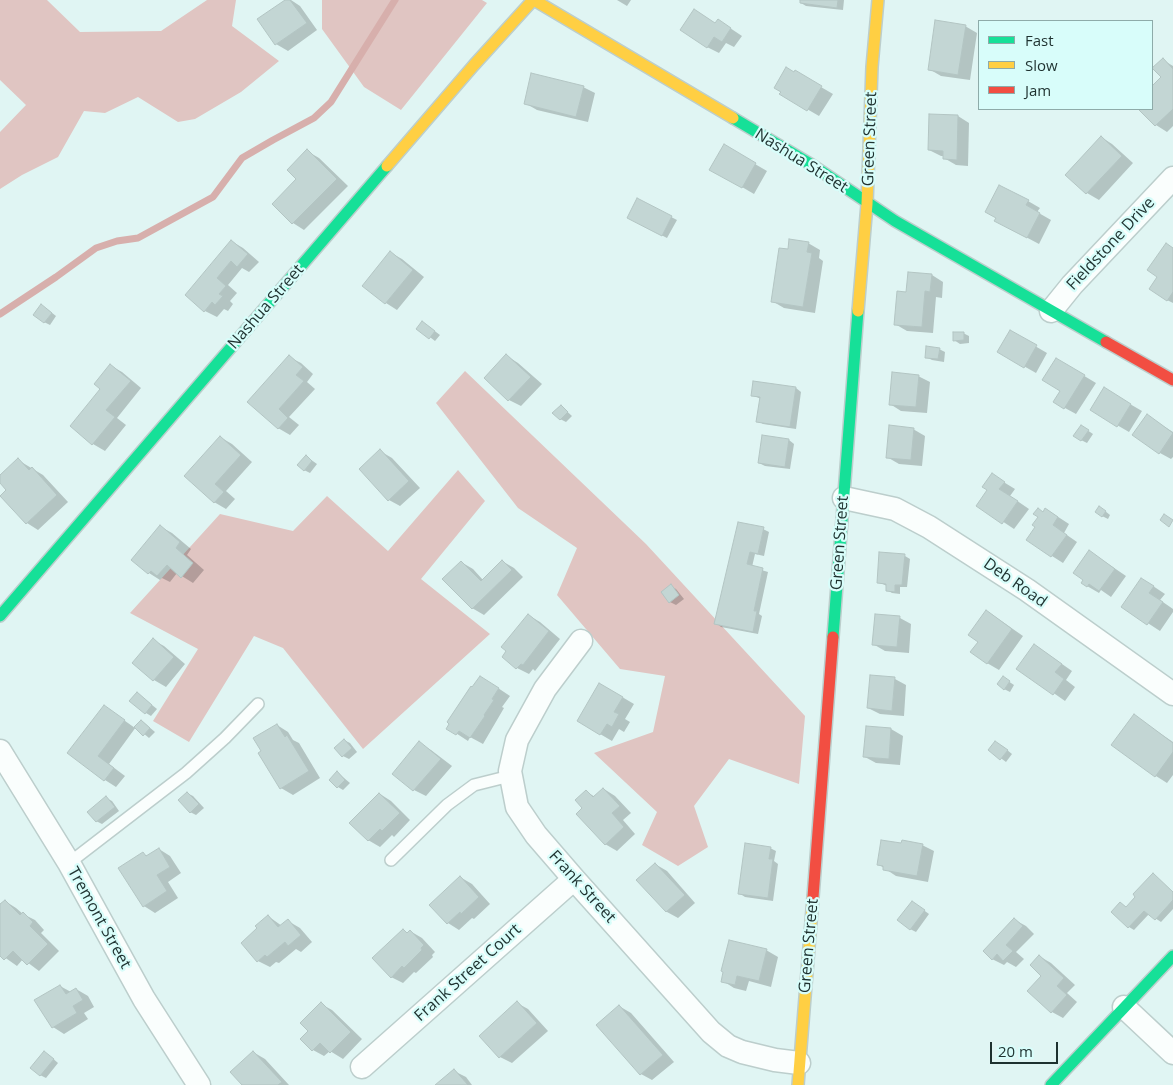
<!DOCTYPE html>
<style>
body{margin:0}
#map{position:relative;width:1173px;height:1085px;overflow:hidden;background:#e0f5f3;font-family:"Open Sans",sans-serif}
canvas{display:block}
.legend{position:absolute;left:978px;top:20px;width:175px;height:90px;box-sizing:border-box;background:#d8fdfa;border:1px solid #8eaba9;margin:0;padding:6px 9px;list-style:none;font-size:15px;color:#1e312f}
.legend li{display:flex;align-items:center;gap:10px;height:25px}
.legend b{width:25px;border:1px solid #8eaba9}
.scale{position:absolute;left:990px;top:1042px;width:68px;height:22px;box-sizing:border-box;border:2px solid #1e312f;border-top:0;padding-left:6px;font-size:15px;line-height:18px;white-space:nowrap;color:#1e312f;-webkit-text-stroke:4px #d8fdfa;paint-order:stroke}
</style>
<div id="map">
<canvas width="1173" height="1085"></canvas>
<ul class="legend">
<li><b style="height:6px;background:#16e098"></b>Fast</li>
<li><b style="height:6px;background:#ffcf43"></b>Slow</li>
<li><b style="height:6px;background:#f24e42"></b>Jam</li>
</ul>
<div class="scale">20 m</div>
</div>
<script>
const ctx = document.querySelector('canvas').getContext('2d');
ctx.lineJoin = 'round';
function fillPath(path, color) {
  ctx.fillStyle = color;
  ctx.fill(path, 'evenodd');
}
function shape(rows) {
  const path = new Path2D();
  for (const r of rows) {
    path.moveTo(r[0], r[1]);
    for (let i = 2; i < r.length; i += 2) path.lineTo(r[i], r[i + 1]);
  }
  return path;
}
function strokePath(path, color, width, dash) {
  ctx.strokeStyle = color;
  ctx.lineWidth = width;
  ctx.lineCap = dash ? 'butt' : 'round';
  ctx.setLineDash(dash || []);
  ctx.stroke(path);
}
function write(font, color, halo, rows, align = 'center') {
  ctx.font = font + ' "Open Sans",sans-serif';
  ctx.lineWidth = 4.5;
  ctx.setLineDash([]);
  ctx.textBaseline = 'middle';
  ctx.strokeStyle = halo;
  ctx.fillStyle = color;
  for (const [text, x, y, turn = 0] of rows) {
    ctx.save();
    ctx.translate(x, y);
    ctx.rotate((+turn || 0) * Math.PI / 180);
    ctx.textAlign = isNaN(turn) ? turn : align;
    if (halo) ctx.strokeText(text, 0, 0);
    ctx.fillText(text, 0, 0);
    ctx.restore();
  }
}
fillPath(shape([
 [0,0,47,0,80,32,161,31,207,0,236,0,232,26,279,61,241,92,195,119,178,122,138,97,105,113,84,111,58,157,22,175,0,189,0,132,26,105,0,80],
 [322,0,482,0,487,3,401,110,364,87,322,29],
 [465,371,646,544,805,716,799,784,729,759,694,806,708,847,678,866,642,845,657,812,594,753,653,732,665,676,620,669,557,595,577,548,518,508,436,403],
 [458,470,485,501,421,579,490,634,363,749,283,648,254,636,189,742,153,721,198,649,130,613,220,514,293,531,327,496,388,551]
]), '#e0c5c2');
fillPath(shape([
 [287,0,291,0,300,6,317,30,288,51,276,44],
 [617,0,631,0,627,6],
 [801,0,844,0,843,10,806,6,801,3],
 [716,24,730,28,742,36,734,47,726,43,719,53,707,47],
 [965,26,977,33,970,80,941,76,929,69],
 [1163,60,1173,66,1173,126,1167,132,1156,125,1139,109,1152,109,1152,88,1163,77],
 [795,72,833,94,819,116,781,94],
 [583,87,595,93,588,122,537,110,525,103],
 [958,116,969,123,968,166,956,165,944,158,945,156,941,156,929,150],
 [1101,137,1112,144,1133,163,1099,200,1087,193,1066,174],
 [724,146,767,171,754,194,711,169],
 [307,151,319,158,348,186,304,230,293,223],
 [638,200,677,220,667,238,634,221],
 [1028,201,1040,208,1037,212,1051,220,1039,244,1007,227],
 [231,241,243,248,259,262,249,272,242,268,228,285,237,293,230,301,233,304,228,311,224,309,217,317,205,311,186,295],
 [808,243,820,250,819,258,823,261,815,313,784,308,772,301],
 [1173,249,1173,303,1167,300],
 [391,253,402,259,424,277,397,310,386,303,364,286],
 [932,275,943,282,942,298,936,297,933,333,907,331,895,324,907,293],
 [47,309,56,316,50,325,44,322],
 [428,326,440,335,435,341,418,328],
 [1011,332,1047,353,1036,373,999,352],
 [963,333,969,336,969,343,960,344,954,340],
 [939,349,945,352,944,362,932,360,926,357],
 [507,356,518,363,542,384,521,406,509,400],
 [289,357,301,363,313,374,307,382,315,389,289,417,299,425,290,435,278,428,249,402],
 [1056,359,1096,383,1076,414,1054,402,1061,390],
 [111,366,122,372,141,388,117,418,126,425,105,451,93,444,71,426,102,389],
 [918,376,930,382,927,413,901,411,890,404],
 [796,388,801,392,796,429,763,424,758,421,761,399,752,395],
 [1104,389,1142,411,1129,432,1091,410],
 [561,406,572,416,566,422,560,419],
 [1147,416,1173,432,1173,457,1171,459,1160,453],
 [913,429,925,436,922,466,899,464,887,457],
 [1087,430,1093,434,1087,443,1081,440],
 [220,437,232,444,252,462,226,491,235,499,226,509,214,502,185,476],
 [789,440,794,444,790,469,765,466,759,463],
 [380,451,392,458,420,488,400,506,389,500],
 [307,457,317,464,310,473,304,470],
 [18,460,43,475,68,502,38,530,27,523,8,490,0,481,0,476],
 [992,475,1015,489,1010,496,1029,509,1014,529,978,505,989,490],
 [1046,509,1069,524,1064,533,1077,542,1063,563,1052,556,1036,527],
 [1105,511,1110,515,1108,519,1102,516],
 [739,523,763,529,769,532,764,556,755,554,752,567,768,572,759,614,762,616,758,634,721,627,716,623],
 [161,527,172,533,191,549,187,555,204,570,193,583,177,573,170,582,162,578,160,580,149,573],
 [905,556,910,559,907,587,900,587,900,594,892,593,887,590,887,586,878,582],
 [1101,559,1126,576,1111,597,1101,590,1099,593,1087,586],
 [502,561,514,568,523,577,484,615,472,608,461,562,473,569,483,580],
 [671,586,676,589,684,599,676,605,670,602],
 [1153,586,1165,594,1160,600,1173,609,1173,612,1160,631,1123,607],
 [987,611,1023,636,999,670,987,663,979,642],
 [528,615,540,622,560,639,535,671,533,669,529,674,517,668],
 [900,618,911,624,909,653,885,651,873,644],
 [153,640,164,646,185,664,166,687,154,680,134,663],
 [1035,645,1072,671,1066,680,1075,687,1065,701,1018,668],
 [895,679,906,685,904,716,880,714,868,708],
 [1008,681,1014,685,1010,692,1004,689],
 [492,684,510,696,502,707,504,708,483,744,470,737,468,741,448,728],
 [600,684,634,704,625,719,630,722,624,732,619,729,612,741,578,721],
 [137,693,157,709,151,716,146,713],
 [104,706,135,728,142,721,155,732,149,738,136,727,109,764,125,776,116,787,105,780,69,753],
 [1134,716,1173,742,1173,775,1167,783,1156,776],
 [277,725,288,732,293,740,299,743,320,778,293,795,281,788,263,752],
 [867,727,891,729,903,736,900,765,876,763,865,757],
 [344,740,350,743,357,752,349,759,343,756,336,748],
 [419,743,431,750,452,766,426,796,414,790],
 [1001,745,1012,754,1006,762,990,750],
 [338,773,350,783,343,790,338,787],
 [604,789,615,796,631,813,623,820,635,834,617,851,605,844,584,808,586,791,595,797],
 [187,793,193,796,204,808,196,815,190,812],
 [380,794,391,801,410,820,394,837,392,835,380,847,368,840],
 [106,798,112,801,119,811,102,824,96,821],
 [902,845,922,845,934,851,928,882,896,876,878,864],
 [770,848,776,851,774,861,778,864,773,901,745,897,739,893],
 [159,849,170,856,181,873,168,882,178,898,155,913,144,906,143,854,148,856],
 [655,864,667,871,695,903,678,918,667,912,638,880],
 [1153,875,1173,892,1173,909,1161,922,1149,914,1134,930,1129,927,1120,904,1127,908],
 [460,877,472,884,490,904,474,919,472,918,459,930,448,923],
 [5,901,16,908,23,914,35,920,44,930,41,933,59,951,39,971,23,959,17,966,0,954,0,906],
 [918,906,929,914,916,932,910,929],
 [268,916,282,926,288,921,300,928,312,942,301,952,296,949,279,963,276,962,270,967,258,961],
 [1015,920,1026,926,1034,934,1016,952,1024,959,1016,967,1007,962,1004,965,992,959],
 [403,931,408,934,410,931,422,938,435,952,432,955,433,957,416,973,414,972,403,983,391,977],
 [766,950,778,957,771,987,749,981,746,991,734,988,723,981],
 [1039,956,1051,963,1075,985,1067,993,1077,1002,1063,1018,1052,1012],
 [60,986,71,992,76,989,88,996,94,1007,84,1013,88,1019,64,1034,53,1027],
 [517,1003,528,1009,548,1031,512,1063,500,1057],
 [321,1004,332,1010,362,1039,343,1059,330,1051,324,1056,313,1050,310,1031],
 [619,1006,631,1013,674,1062,652,1080,641,1074],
 [253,1052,265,1059,289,1085,244,1085],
 [50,1056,58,1063,46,1078,40,1075],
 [454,1071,466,1077,472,1085,437,1085]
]), '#0003');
strokePath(shape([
 [0,314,56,277,96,248,117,241,138,238,213,197,242,158,273,140,314,118,331,102,395,0]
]), '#d7afac', 7);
const building = shape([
 [285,0,290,0,307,23,275,45,257,19,285,0],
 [800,0,838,0,837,8,800,3,800,0],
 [694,9,715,23,718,19,731,28,722,42,714,37,707,48,680,30,694,9],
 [935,20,966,25,958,75,928,70,935,20],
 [1163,58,1173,69,1173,109,1155,126,1138,109,1152,109,1152,86,1161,77,1152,68,1163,58],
 [786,67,794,72,795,70,822,86,807,111,779,94,781,92,774,88,786,67],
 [531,73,584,86,576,117,524,104,531,73],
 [929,114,958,115,957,160,943,159,943,151,928,150,929,114],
 [1101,136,1122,156,1086,194,1065,175,1101,136],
 [724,144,756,163,742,188,709,170,724,144],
 [307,149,337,179,292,224,272,204,296,179,287,170,307,149],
 [999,185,1029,200,1026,205,1040,213,1027,238,994,221,996,218,985,212,999,185],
 [637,198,672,216,662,236,627,218,637,198],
 [789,239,809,242,807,252,812,253,803,307,771,302,779,248,788,249,789,239],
 [231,240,248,254,237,267,231,261,217,278,226,286,219,294,223,296,215,305,212,302,204,312,185,295,231,240],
 [1166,243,1173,248,1173,292,1167,301,1149,289,1157,277,1147,270,1166,243],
 [390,251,413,270,385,304,362,286,390,251],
 [908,272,932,274,930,292,925,291,922,327,894,325,897,291,906,292,908,272],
 [41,304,52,313,44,323,33,315,41,304],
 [422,321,435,331,429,339,416,329,422,321],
 [1010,330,1037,345,1024,368,997,352,1010,330],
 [953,332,964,332,964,340,953,341,953,332],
 [926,346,940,348,938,359,925,358,926,346],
 [506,354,531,377,508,401,484,378,506,354],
 [289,355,303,367,296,375,304,381,279,409,288,418,278,429,247,402,289,355],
 [1056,358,1085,375,1064,409,1053,402,1060,391,1042,380,1056,358],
 [110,364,131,381,106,410,115,417,92,445,70,426,100,389,94,384,110,364],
 [892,372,919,375,916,407,889,405,892,372],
 [753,381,796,387,790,427,756,422,760,397,751,396,753,381],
 [1104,387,1131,404,1117,427,1090,410,1104,387],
 [561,405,568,412,560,420,552,413,561,405],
 [1147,414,1173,433,1159,454,1132,435,1147,414],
 [889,425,914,428,911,460,886,458,889,425],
 [1081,425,1089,430,1081,441,1073,436,1081,425],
 [762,435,789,439,785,467,758,463,762,435],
 [220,436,241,455,215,484,224,492,214,503,184,476,220,436],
 [380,449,409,481,388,501,359,469,380,449],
 [306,455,312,461,304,471,297,465,306,455],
 [18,458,29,470,32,467,57,495,26,524,0,496,6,490,0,483,0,475,18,458],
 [992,473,1005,482,999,489,1018,501,1002,524,976,506,987,490,982,487,992,473],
 [1099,506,1106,511,1102,517,1095,512,1099,506],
 [1038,508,1043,512,1045,508,1058,517,1053,525,1067,535,1051,557,1026,540,1035,527,1032,525,1038,517,1033,514,1038,508],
 [1164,514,1173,520,1169,527,1160,520,1164,514],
 [738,522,764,527,758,554,750,552,747,564,763,568,754,611,757,611,753,632,714,624,738,522],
 [160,525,180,542,176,548,193,563,181,578,167,565,157,576,151,571,148,574,131,560,160,525],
 [1089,550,1115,569,1099,591,1089,584,1087,587,1081,583,1083,580,1073,573,1089,550],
 [879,552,905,554,902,585,895,585,895,592,886,591,886,584,877,583,879,552],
 [502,560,512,570,472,609,442,579,461,561,481,581,502,560],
 [1141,578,1154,586,1149,593,1163,602,1147,625,1121,607,1141,578],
 [671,584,679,595,669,603,661,592,671,584],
 [986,610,1012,629,987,664,970,652,978,642,968,635,986,610],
 [528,614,549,631,523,665,521,664,516,669,502,657,506,651,501,647,528,614],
 [875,614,900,616,897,647,872,645,875,614],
 [153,638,174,657,153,681,132,663,153,638],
 [1034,644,1062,664,1055,672,1064,679,1053,695,1016,669,1034,644],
 [870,675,895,677,892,711,867,708,870,675],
 [480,676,499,688,492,699,494,700,484,715,485,716,470,738,459,731,456,735,446,729,449,724,447,722,471,686,472,687,480,676],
 [1003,676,1010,681,1004,690,997,684,1003,676],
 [599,683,623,697,614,712,619,714,612,727,607,724,600,735,577,721,599,683],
 [137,692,152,705,145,714,129,701,137,692],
 [104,705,125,720,98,756,114,768,104,781,67,753,104,705],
 [1134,714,1173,743,1173,752,1155,777,1111,745,1134,714],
 [141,720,150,728,143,736,134,727,141,720],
 [277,724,285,737,287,735,309,771,280,789,258,753,261,751,253,738,277,724],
 [866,726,891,728,889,759,863,757,866,726],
 [344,739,352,748,342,757,334,748,344,739],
 [419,741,441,759,413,791,392,774,419,741],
 [995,741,1008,750,1000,760,988,750,995,741],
 [337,771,345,780,337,788,329,780,337,771],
 [603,788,620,806,612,813,624,827,605,845,576,814,582,808,575,800,586,790,593,797,603,788],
 [187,792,199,804,190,813,178,800,187,792],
 [379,793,400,813,382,831,380,829,368,841,349,823,379,793],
 [106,796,115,807,96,822,87,812,106,796],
 [881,840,901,843,902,840,923,844,917,876,883,870,883,866,877,865,881,840],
 [745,843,771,847,769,859,773,859,768,898,738,894,745,843],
 [159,848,170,867,157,875,167,891,143,907,118,868,143,852,146,856,159,848],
 [655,863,685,895,666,912,636,880,655,863],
 [1153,873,1173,892,1173,900,1155,920,1144,911,1128,928,1111,912,1120,902,1126,907,1135,897,1133,894,1153,873],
 [460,876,479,897,461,914,460,912,447,924,429,905,460,876],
 [5,900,20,915,23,912,33,922,30,926,48,944,27,965,13,951,4,960,0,956,0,904,5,900],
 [912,901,925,910,910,930,897,920,912,901],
 [268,915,278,927,288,919,301,935,288,946,285,942,267,957,265,955,257,962,241,943,257,928,255,926,268,915],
 [1014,918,1023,926,1006,945,1013,951,1003,961,997,954,992,960,983,951,1014,918],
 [403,929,407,933,410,930,424,945,421,948,422,950,404,968,402,966,391,978,372,958,403,929],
 [729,940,767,949,759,981,737,976,735,985,721,982,723,972,721,971,729,940],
 [1039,955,1064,978,1057,986,1067,995,1051,1013,1027,991,1041,976,1030,965,1039,955],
 [60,985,66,994,76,988,83,1000,73,1006,77,1013,52,1028,34,1000,60,985],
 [517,1001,537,1023,499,1058,479,1036,517,1001],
 [321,1002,351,1032,330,1053,320,1043,312,1051,300,1039,308,1031,300,1023,321,1002],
 [619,1005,663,1055,640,1075,596,1025,619,1005],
 [44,1051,54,1059,40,1076,30,1068,44,1051],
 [253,1051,282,1082,278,1085,242,1085,230,1072,253,1051],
 [454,1069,468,1085,435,1085,454,1069]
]);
fillPath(building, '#c3d6d4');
strokePath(building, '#b3c5c3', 1);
const lane = shape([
 [391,860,447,805,474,785,510,776],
 [69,863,186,773,225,738,258,704]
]);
const street = shape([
 [1051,311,1072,285,1173,178],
 [844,498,895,509,929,527,1027,590,1173,694],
 [581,641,545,689,517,740,510,771,517,807,536,835,574,879,711,1032,728,1046,742,1052,775,1060,799,1063],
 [0,751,69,863,144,999,199,1085],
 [1124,1007,1173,1053],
 [362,1067,574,879]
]);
const fast = shape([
 [733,118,812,165,895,221,1106,342],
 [0,616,387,166],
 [833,637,858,311],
 [1051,1085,1173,956]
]);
const slow = shape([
 [534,0,733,118],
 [387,166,474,65,533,0],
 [858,311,867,204,872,67,878,0],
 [798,1085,813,897]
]);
const jam = shape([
 [1106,342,1173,380],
 [813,897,833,637]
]);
strokePath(lane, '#bccecc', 14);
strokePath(street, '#bccecc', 25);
strokePath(fast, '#bccecc', 14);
strokePath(slow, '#bccecc', 14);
strokePath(jam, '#bccecc', 14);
strokePath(lane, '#fafefd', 11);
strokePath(street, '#fafefd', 22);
strokePath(fast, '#16e098', 11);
strokePath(slow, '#ffcf43', 11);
strokePath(jam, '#f24e42', 11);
write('16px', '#1e312f', '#d8fdfa', [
 ["Green Street",870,139,-88],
 ["Nashua Street",801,161,32],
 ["Fieldstone Drive",1111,244,-47],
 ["Nashua Street",266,307,-49],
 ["Green Street",840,543,-86],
 ["Deb Road",1015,583,35],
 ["Frank Street",582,887,48],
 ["Tremont Street",99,918,61],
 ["Green Street",809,946,-85],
 ["Frank Street Court",468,973,-42]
]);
</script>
